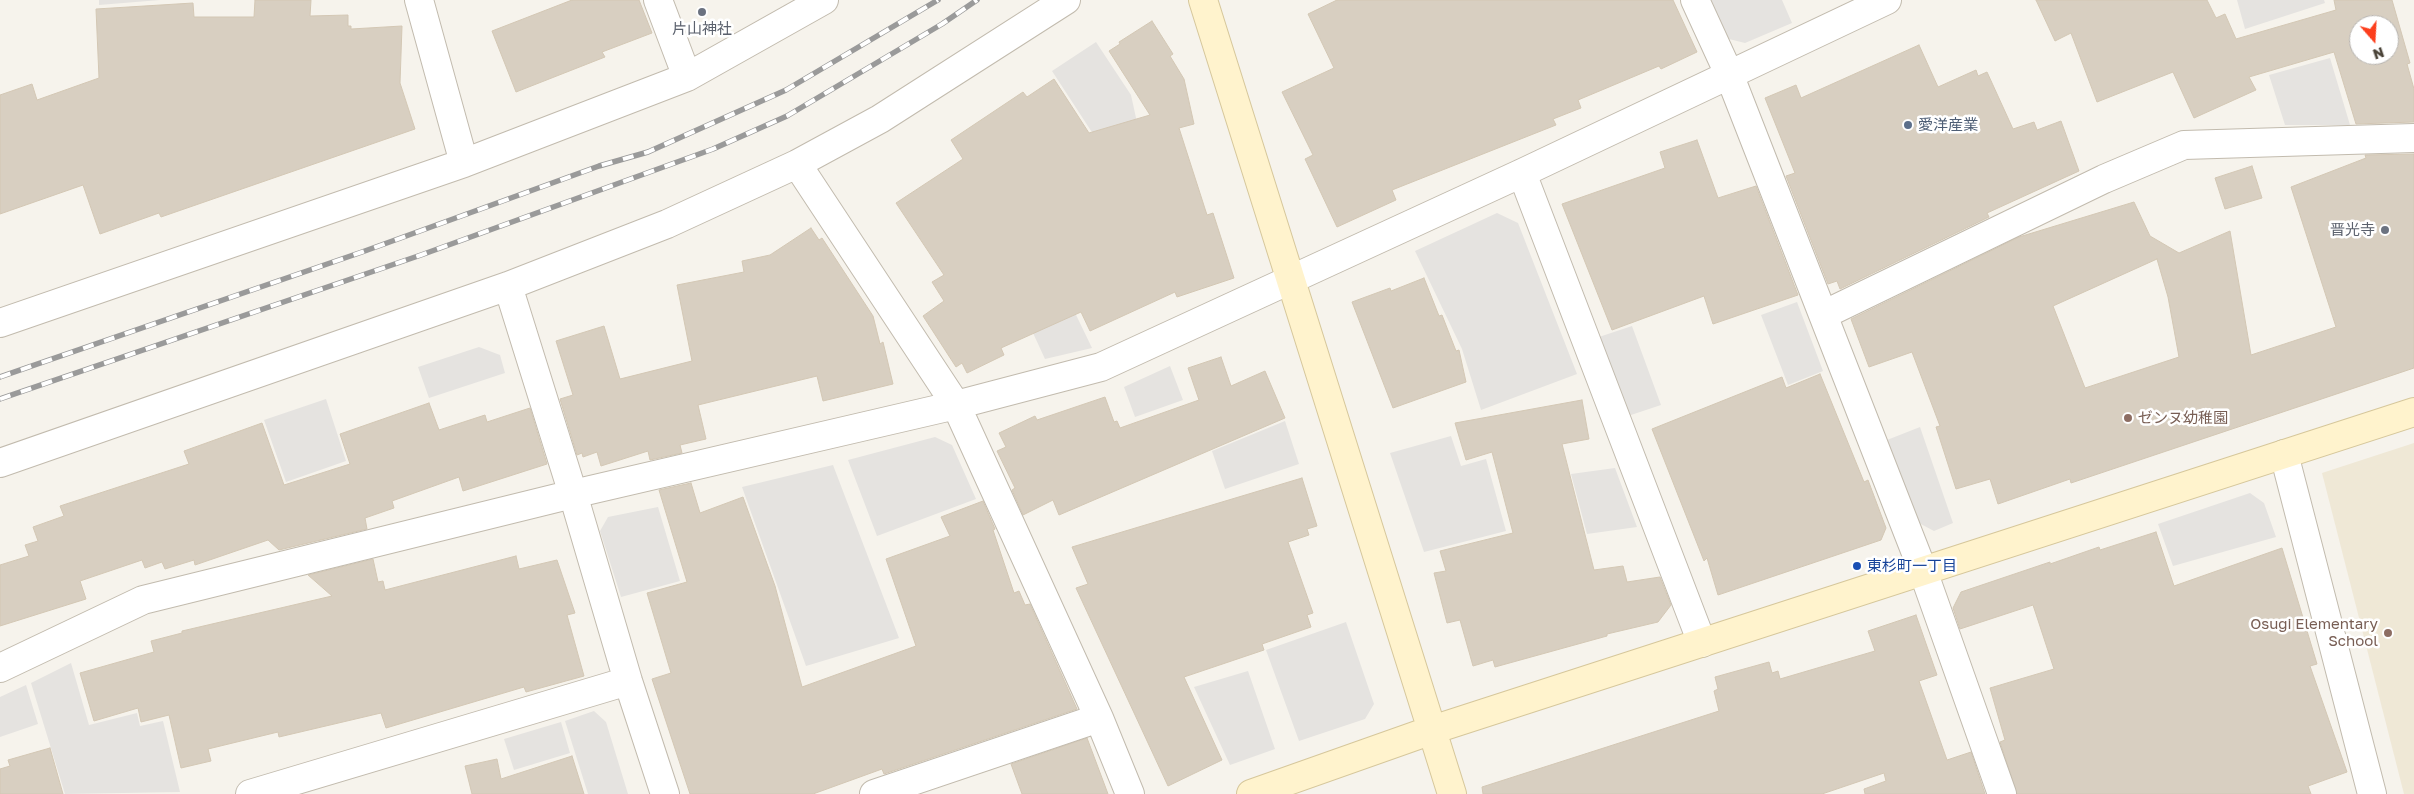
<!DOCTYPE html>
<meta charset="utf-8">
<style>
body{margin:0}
#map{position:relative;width:2414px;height:794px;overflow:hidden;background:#f6f3ec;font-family:"Golos Text",sans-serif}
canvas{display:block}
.north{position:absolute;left:2349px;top:15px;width:50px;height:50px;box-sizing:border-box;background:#fff;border:1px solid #b7b4b0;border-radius:50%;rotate:161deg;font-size:14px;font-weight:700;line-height:20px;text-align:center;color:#4b4439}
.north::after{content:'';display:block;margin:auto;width:18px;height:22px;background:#fc3f1d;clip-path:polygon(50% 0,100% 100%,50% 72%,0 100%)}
</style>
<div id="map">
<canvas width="2414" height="794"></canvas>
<div class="north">N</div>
</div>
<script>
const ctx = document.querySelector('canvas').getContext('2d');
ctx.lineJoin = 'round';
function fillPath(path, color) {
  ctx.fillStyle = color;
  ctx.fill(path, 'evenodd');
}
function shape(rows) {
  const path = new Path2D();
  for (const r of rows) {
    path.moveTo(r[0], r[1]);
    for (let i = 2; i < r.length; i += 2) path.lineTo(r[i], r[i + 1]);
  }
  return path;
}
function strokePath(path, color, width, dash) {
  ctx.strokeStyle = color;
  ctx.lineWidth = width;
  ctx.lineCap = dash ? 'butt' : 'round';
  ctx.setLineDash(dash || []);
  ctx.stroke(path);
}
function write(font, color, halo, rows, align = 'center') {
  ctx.font = font + ' "Golos Text","Noto Sans JP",sans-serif';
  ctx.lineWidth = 5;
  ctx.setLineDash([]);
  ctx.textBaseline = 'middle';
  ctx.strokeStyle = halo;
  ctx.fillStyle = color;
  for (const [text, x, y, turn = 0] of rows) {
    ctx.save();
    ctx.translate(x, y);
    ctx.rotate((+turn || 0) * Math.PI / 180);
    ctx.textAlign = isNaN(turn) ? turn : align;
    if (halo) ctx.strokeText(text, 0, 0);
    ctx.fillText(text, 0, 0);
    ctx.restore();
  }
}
fillPath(shape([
 [2414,443,2414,794,2404,794,2322,473]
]), '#efe8d6');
fillPath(shape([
 [99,0,160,0,99,5],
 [1708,0,1782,0,1792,23,1745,43,1725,38],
 [2237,0,2324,0,2325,3,2245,29],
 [1096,42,1131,95,1138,127,1097,140,1052,71],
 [2330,58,2350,125,2285,125,2269,75],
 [1497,213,1518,223,1577,374,1481,410,1462,349,1415,251],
 [1037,234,1092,348,1045,359,998,257],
 [1797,302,1823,371,1788,385,1761,315],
 [1632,326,1661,405,1625,417,1596,338],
 [479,347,500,355,505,373,429,398,418,367],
 [1170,366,1183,400,1135,417,1124,387],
 [326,399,346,461,286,482,264,420],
 [1285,421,1299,464,1225,489,1212,451],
 [1920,427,1953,523,1934,531,1917,522,1887,440],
 [1451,436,1461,466,1486,459,1506,531,1424,552,1390,453],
 [935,437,952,445,976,499,877,536,848,460],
 [833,465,899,638,806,666,742,487],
 [1615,468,1637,527,1587,534,1571,474],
 [2250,493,2264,503,2276,537,2173,566,2158,524],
 [658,507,680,581,621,597,600,531,608,517],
 [1346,622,1374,704,1365,719,1299,741,1266,650],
 [71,663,89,725,137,713,140,726,163,721,180,792,65,794,31,683],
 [1248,671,1275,749,1230,765,1194,687],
 [26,685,38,724,0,737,0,697],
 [594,711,606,722,628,794,588,794,565,721],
 [561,722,570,753,514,770,504,739]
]), '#e5e3e0');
const building = shape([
 [255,0,311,0,310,16,348,15,348,26,351,26,351,29,402,26,400,83,415,129,161,217,159,213,100,234,83,185,0,214,0,95,32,84,37,100,99,78,96,9,193,3,194,17,254,17,255,0],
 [572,0,639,0,652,33,602,52,605,57,516,92,492,31,572,0],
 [1337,0,1673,0,1697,52,1661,69,1659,66,1578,100,1581,108,1553,119,1556,125,1392,190,1396,200,1337,227,1305,159,1313,155,1282,92,1334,68,1308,14,1337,0],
 [2036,0,2207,0,2216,18,2225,14,2236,39,2336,10,2334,0,2392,0,2410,63,2407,64,2414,89,2414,122,2356,124,2334,52,2249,77,2256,90,2194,118,2173,72,2097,102,2071,33,2055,41,2036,0],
 [2359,25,2389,25,2389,55,2359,55,2359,25],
 [1152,21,1173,54,1170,56,1184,79,1194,124,1179,128,1207,215,1213,213,1234,278,1177,297,1175,292,1090,331,1081,312,1001,348,1004,355,967,373,962,363,956,367,923,316,944,301,932,282,944,275,896,203,963,159,951,140,1023,92,1027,97,1054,79,1089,133,1150,115,1109,51,1120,44,1119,42,1152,21],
 [1919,45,1938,87,1976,70,1978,76,1987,72,2013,129,2034,122,2037,130,2061,121,2079,171,1987,213,1989,217,1840,289,1837,281,1828,284,1786,176,1795,173,1765,98,1796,85,1801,98,1919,45],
 [1697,140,1718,198,1756,186,1798,295,1713,324,1704,296,1612,330,1562,204,1665,168,1660,152,1697,140],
 [2414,154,2414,368,2071,483,2070,479,1998,504,1990,479,1956,489,1936,427,1940,426,1912,352,1869,367,1851,319,2019,237,2134,202,2150,236,2179,253,2230,231,2251,355,2336,327,2291,187,2366,158,2365,155,2414,154],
 [2157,259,2168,297,2179,357,2085,388,2053,306,2157,259],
 [2252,166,2262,198,2225,209,2215,178,2252,166],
 [811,228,819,240,822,238,873,316,880,344,883,342,893,384,823,401,817,376,698,405,706,439,680,445,682,453,650,460,648,451,601,466,597,452,583,457,582,453,577,455,560,399,573,395,556,341,604,326,620,379,692,361,677,285,744,272,742,261,770,255,811,228],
 [1424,278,1439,316,1442,315,1456,351,1459,350,1466,382,1393,408,1352,302,1390,288,1391,291,1424,278],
 [1221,357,1231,386,1265,371,1285,418,1059,515,1053,500,1023,515,1012,490,1015,488,997,451,1006,447,999,433,1035,416,1037,420,1105,397,1114,422,1117,421,1120,428,1199,400,1188,368,1221,357],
 [1820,374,1864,482,1868,480,1886,528,1881,540,1718,595,1707,558,1704,561,1652,429,1782,377,1786,388,1820,374],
 [1582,400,1589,439,1562,444,1594,570,1623,566,1627,582,1660,577,1671,605,1658,622,1607,634,1607,636,1495,667,1493,660,1473,666,1460,620,1447,623,1434,573,1446,571,1440,551,1513,533,1492,452,1466,460,1455,423,1582,400],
 [429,403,439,430,485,415,487,422,530,408,547,464,463,491,459,477,392,501,394,508,365,518,367,529,279,550,268,540,195,565,194,560,165,569,162,562,145,568,142,560,80,581,86,599,0,626,0,565,29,556,25,545,38,541,33,527,64,516,60,506,189,464,184,451,262,423,284,485,350,464,340,434,429,403],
 [1302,478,1317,526,1307,529,1309,535,1288,542,1313,613,1307,615,1311,627,1262,644,1264,650,1184,677,1222,760,1168,786,1076,588,1088,584,1072,547,1302,478],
 [691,483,700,513,743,497,775,586,802,687,916,646,886,559,950,536,941,517,983,501,995,529,993,530,1014,593,1019,591,1025,605,1030,604,1077,709,884,774,882,769,813,794,690,794,652,679,671,673,647,593,687,582,659,490,691,483],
 [2156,532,2174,586,2282,548,2317,664,2310,666,2347,772,2308,786,2311,794,2017,794,2000,742,2005,740,1990,688,2054,669,2033,605,1960,629,1953,608,1961,592,2050,562,2050,564,2099,547,2100,550,2156,532],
 [516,556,519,569,557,560,575,613,567,615,584,676,526,692,524,687,386,728,381,713,279,737,278,732,208,749,211,761,181,768,169,715,141,722,138,708,94,721,80,673,154,652,151,641,182,633,182,631,332,596,308,575,373,559,378,582,383,581,385,590,516,556],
 [1916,615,1937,675,1919,681,1947,760,1971,752,1985,794,1865,794,1864,789,1886,781,1884,773,1822,794,1483,794,1482,787,1719,711,1714,691,1718,689,1715,677,1769,662,1772,673,1778,671,1780,679,1875,651,1868,631,1916,615],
 [1087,738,1108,794,1022,794,1011,764,1087,738],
 [50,748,63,794,0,794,0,769,10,766,8,760,50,748],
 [572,756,584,794,472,794,465,766,497,759,501,779,572,756]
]);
fillPath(building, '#d8cfc1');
strokePath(building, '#d3c7b4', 1);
const street = shape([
 [419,0,464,163],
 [658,0,687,77],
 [1695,0,1729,74,1923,571,2002,794],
 [797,164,956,405,1099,718,1130,794],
 [1522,173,1702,643],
 [508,286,573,494,628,681,665,794],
 [1823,315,2104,179,2184,145,2414,138],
 [0,323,464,163,687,77,824,0],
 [2284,454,2372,794],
 [0,463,508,286,667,224,797,164,880,119,1066,0],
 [0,668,143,600,573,494,956,405,1101,367,1522,173,1887,0],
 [250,794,628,681],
 [874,794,1099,718]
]);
const secondary = shape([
 [1203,0,1452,794],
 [1251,794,1432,730,2414,412]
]);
strokePath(street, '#c2bbae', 30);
strokePath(secondary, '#d6c79b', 30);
strokePath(street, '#fff', 28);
strokePath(secondary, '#fff3cd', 28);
const rail = shape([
 [0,377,362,252,599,166,648,152,786,90,938,0],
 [0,399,421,255,713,149,787,116,942,24,977,0]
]);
strokePath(rail, '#9a9a9a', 5.5);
strokePath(rail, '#fff', 4, [11]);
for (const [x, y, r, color] of [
 [702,12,5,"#6b7280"],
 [1908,125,5,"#5c6f8a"],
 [2385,230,5,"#6b7280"],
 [2128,418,5,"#8d6e63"],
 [1857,566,5,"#1a4fb4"],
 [2388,633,5,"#8d6e63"]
]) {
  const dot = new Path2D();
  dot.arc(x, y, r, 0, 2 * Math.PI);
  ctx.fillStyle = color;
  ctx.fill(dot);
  strokePath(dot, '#fff', 2);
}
write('15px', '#5b616d', '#fff', [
 ["片山神社",702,29],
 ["晋光寺",2375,230,"right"]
]);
write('15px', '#4e5e75', '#fff', [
 ["愛洋産業",1918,125]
], 'left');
write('15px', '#785e54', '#fff', [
 ["ゼンヌ幼稚園",2138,418],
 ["Osugi Elementary",2378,624,"right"],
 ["School",2378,641,"right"]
], 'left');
write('15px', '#164399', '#fff', [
 ["東杉町一丁目",1867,566]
], 'left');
</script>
